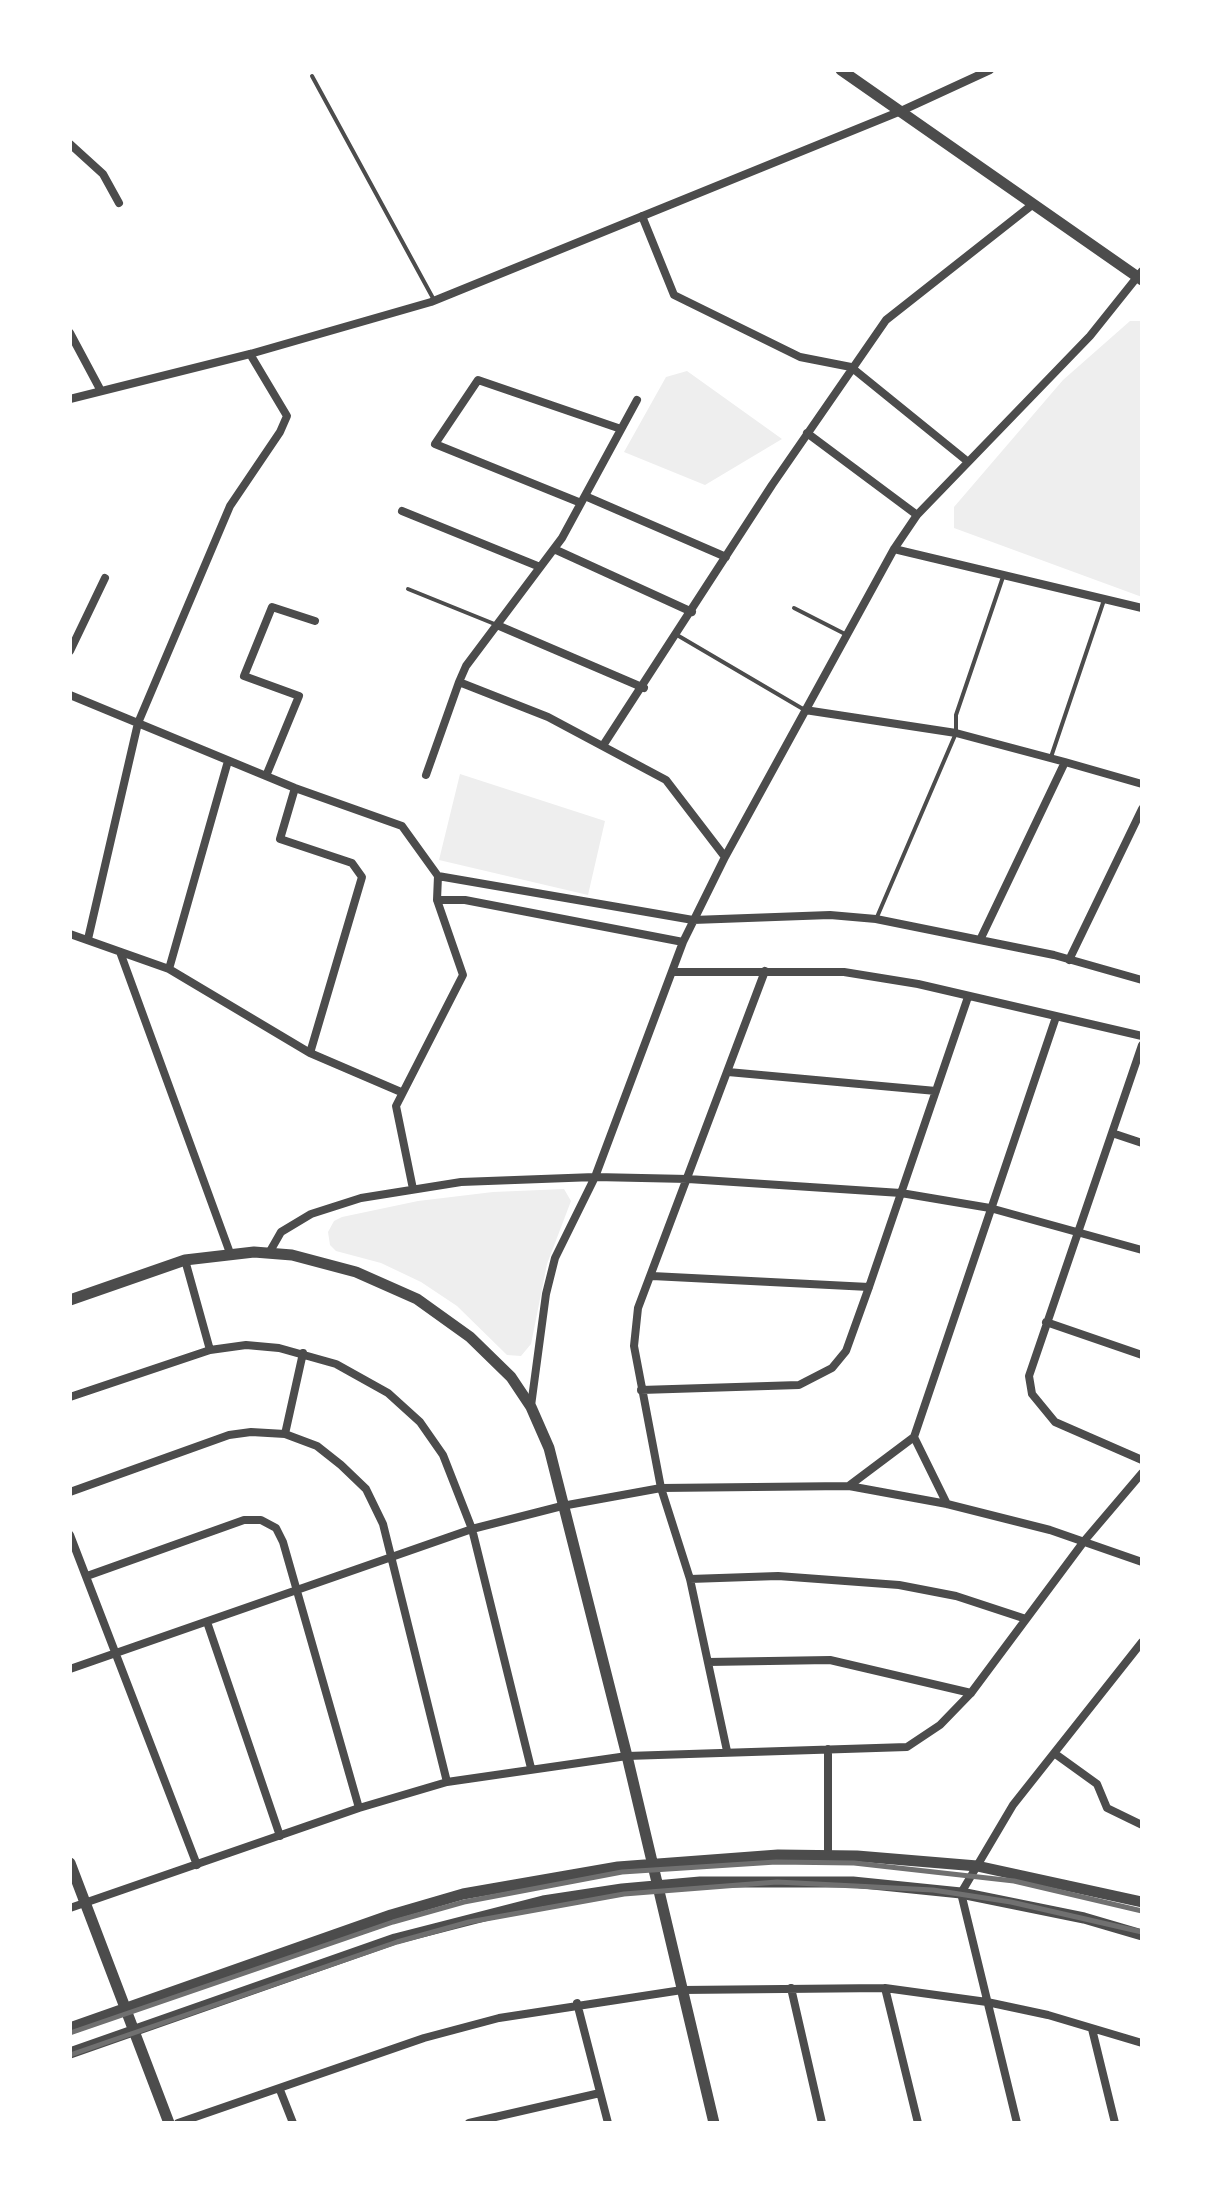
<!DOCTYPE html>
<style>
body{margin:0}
#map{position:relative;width:1212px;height:2193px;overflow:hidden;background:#fff;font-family:Karla,sans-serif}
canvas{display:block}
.frame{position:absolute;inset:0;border:72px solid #fff;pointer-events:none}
</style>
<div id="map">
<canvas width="1212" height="2193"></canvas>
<div class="frame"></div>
</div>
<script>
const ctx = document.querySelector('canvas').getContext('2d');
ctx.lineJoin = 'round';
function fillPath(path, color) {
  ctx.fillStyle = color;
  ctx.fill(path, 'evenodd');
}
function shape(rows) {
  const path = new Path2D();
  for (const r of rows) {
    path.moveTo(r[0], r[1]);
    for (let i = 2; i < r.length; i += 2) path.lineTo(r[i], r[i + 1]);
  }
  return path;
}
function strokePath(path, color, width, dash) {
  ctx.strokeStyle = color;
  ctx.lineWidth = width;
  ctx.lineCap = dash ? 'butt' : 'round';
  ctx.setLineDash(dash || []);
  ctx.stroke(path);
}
fillPath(shape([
 [1130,321,1142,321,1142,597,954,528,954,507,1063,380],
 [687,371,782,439,705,485,624,452,666,377],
 [460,774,605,821,588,895,439,860],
 [564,1189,571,1201,547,1264,531,1344,521,1356,507,1355,457,1306,421,1282,381,1263,336,1251,330,1245,328,1232,334,1221,342,1217,418,1201,493,1192]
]), '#eee');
strokePath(shape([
 [312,76,434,300],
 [408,589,497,625],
 [794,608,845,634],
 [677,635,803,709],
 [1051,757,1104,600],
 [877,917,956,733,956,715,1004,574]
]), '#4c4c4c', 4);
strokePath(shape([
 [70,144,103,174,119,203],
 [642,216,674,295,800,357,851,367,967,461],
 [70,333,101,391],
 [70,399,250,354,431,302,901,111,990,70],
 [637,400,562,538,466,666,459,682,548,717,666,780,725,857],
 [807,433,917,515],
 [585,496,726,557],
 [581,503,435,444,478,380,621,429],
 [402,511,540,567],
 [554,549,692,612],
 [894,549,1142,608],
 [497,625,644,688],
 [70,651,105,578],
 [70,695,295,788,402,826,438,876,437,900,463,975,396,1106,413,1189],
 [805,710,956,733,1065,762,980,940],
 [604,744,772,485,886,320,1032,205],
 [1065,762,1142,784],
 [426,775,459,682],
 [266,776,299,696,244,676,272,607,315,621],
 [295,788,280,839,352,863,362,877,310,1053],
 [438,876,693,920,830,915,876,919,1054,955,1142,980],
 [437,900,465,900,683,942],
 [70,934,169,969,310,1053,401,1092],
 [88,939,138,723,230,506,280,432,287,416,250,354],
 [120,952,230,1253],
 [1069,960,1142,809],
 [169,969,228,761],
 [675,972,844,972,918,984,1142,1036],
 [1142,1045,1029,1376,1032,1394,1055,1422,1142,1460],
 [728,1072,936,1091],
 [1112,1133,1142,1143],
 [269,1253,281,1232,311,1214,361,1198,461,1182,595,1177,688,1179,901,1193,990,1208,1142,1250],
 [185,1260,210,1350],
 [652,1276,869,1287],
 [1046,1322,1142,1355],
 [641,1390,799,1385,832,1368,846,1351,869,1287,968,997],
 [70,1397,210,1350,246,1345,279,1348,336,1364,388,1393,420,1422,443,1455,472,1529,531,1768],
 [531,1406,546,1294,555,1258,595,1177,683,942,725,857,894,549,917,515,1090,336,1142,271],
 [285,1434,303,1353],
 [914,1437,947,1504],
 [850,1485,914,1437,1056,1017],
 [70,1492,229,1435,251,1432,285,1434,317,1446,341,1465,366,1489,383,1524,447,1782],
 [70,1535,197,1865],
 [87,1576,244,1520,261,1520,276,1528,283,1542,359,1808],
 [690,1579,778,1576,899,1585,956,1596,1026,1619],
 [207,1622,280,1836],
 [708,1662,830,1660,971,1693],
 [70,1669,472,1529,562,1506,661,1488,849,1486,947,1504,1050,1530,1142,1562],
 [828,1749,828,1855],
 [727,1751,690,1579,661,1488,634,1346,638,1308,765,971],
 [1054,1753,1097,1784,1107,1808,1142,1825],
 [70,1908,359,1808,447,1782,627,1756,907,1747,940,1725,971,1693,1085,1540,1142,1473],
 [791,1988,822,2123],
 [885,1988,918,2123],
 [577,2003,608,2123],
 [1092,2029,1115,2123],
 [280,2090,293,2123],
 [178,2123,424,2038,499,2018,682,1990,885,1988,987,2002,1048,2015,1142,2043],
 [469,2123,600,2093],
 [1017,2123,961,1893,1013,1805,1142,1642]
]), '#4c4c4c', 8);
strokePath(shape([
 [841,70,1142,280],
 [70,1300,185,1260,254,1252,292,1255,356,1272,417,1299,470,1337,511,1377,531,1407,549,1448,627,1756,714,2123],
 [70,1863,169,2123],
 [70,2028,391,1915,463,1894,618,1867,778,1855,857,1856,977,1866,1142,1902],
 [70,2053,395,1939,543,1901,622,1889,700,1882,853,1882,961,1893,1084,1918,1142,1935]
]), '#4c4c4c', 11);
strokePath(shape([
 [70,2033,393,1922,464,1902,622,1872,776,1862,854,1863,1014,1881,1142,1911],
 [70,2055,397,1942,469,1922,624,1894,777,1882,933,1890,1011,1902,1142,1932]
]), '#707070', 5);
</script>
